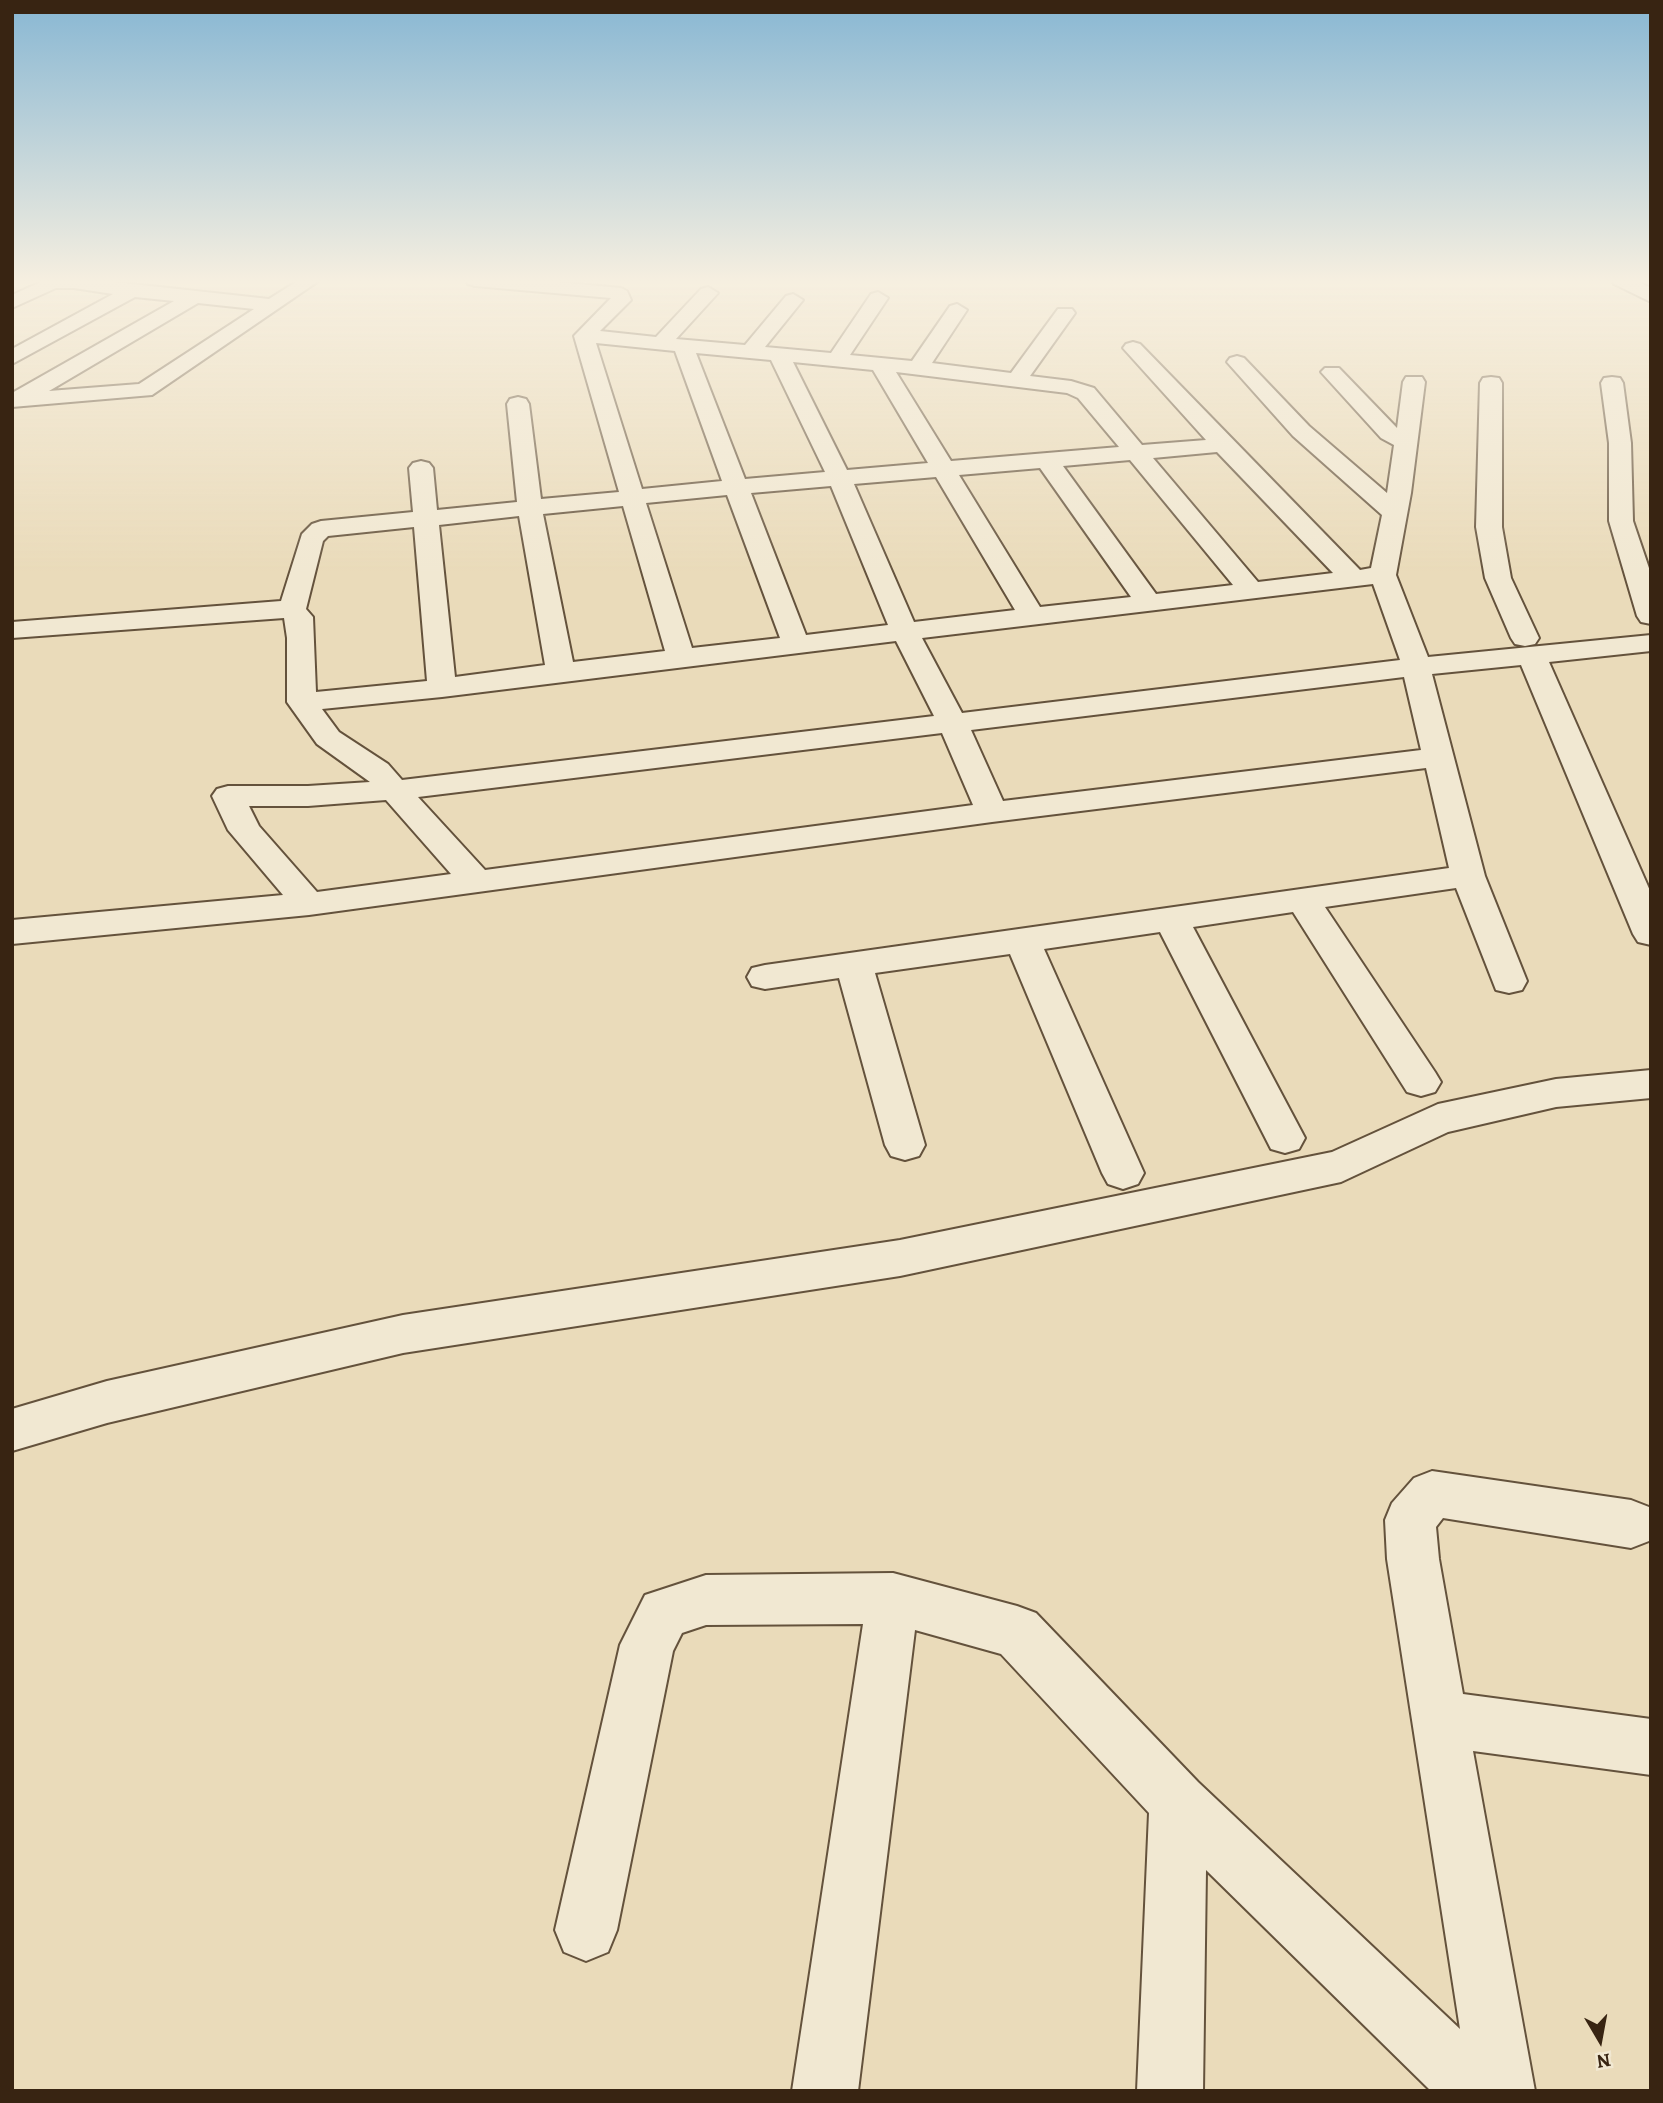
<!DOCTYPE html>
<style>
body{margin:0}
#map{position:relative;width:1663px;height:2103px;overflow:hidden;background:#eadbba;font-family:Alegreya,serif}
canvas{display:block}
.frame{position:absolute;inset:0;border:14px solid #382412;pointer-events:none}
.north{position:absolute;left:1565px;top:2005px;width:70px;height:70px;-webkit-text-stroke:5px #f1e8d2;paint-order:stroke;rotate:170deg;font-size:19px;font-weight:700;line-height:28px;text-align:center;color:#382412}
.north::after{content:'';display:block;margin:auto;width:24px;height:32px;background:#382412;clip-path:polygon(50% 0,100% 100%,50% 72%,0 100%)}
</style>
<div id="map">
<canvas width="1663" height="2103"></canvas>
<div class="frame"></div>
<div class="north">N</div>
</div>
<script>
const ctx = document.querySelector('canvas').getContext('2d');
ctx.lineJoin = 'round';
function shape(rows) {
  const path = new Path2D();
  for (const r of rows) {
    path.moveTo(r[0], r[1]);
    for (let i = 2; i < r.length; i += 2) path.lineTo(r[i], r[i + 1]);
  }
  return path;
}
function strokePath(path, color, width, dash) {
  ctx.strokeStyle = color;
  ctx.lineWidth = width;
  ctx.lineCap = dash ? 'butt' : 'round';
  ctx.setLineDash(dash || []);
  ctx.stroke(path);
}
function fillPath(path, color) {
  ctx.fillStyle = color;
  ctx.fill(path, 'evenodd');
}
const minor = shape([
 [45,280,96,280,269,299,299,280,320,280,152,395,12,407,12,393,174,301,135,297,12,364,12,349,113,294,74,288,56,288,12,308,12,295,45,280],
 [198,303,254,309,139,384,49,391,198,303],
 [466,280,537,280,621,288,627,291,631,300,600,331,656,337,701,289,708,287,718,293,676,339,745,345,786,296,793,294,803,300,765,347,831,353,871,294,878,292,888,298,850,355,912,361,950,306,957,304,967,310,932,363,1011,373,1058,309,1072,309,1075,313,1030,376,1071,381,1094,388,1142,445,1206,440,1123,348,1126,344,1133,342,1140,344,1360,570,1371,568,1382,515,1293,436,1227,362,1230,358,1237,356,1244,358,1309,426,1387,493,1394,445,1381,438,1321,372,1325,368,1339,368,1397,428,1403,382,1406,377,1422,377,1425,382,1411,493,1396,575,1428,657,1651,635,1651,651,1549,662,1651,893,1651,945,1638,942,1633,934,1521,665,1432,674,1485,876,1527,981,1522,990,1509,993,1496,990,1456,888,1325,907,1435,1072,1441,1082,1435,1092,1421,1096,1407,1092,1293,912,1193,927,1305,1138,1299,1149,1285,1153,1271,1149,1160,932,1044,949,1144,1173,1138,1184,1123,1189,1108,1184,1102,1173,1010,954,875,973,925,1145,919,1156,905,1160,891,1156,885,1145,839,978,765,989,752,986,747,977,752,968,765,965,1449,868,1426,768,992,822,309,915,12,944,12,920,283,895,228,830,212,796,217,789,228,786,308,786,370,782,317,744,287,702,287,638,284,618,12,638,12,622,281,601,302,534,312,524,321,521,413,512,409,468,413,463,421,461,429,463,433,468,437,510,517,502,507,404,510,399,518,397,526,399,529,404,541,499,619,492,574,336,611,298,475,286,468,284,466,280],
 [596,343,675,351,722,481,642,489,596,343],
 [696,353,771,360,825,472,745,479,696,353],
 [793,362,873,370,928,463,847,470,793,362],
 [896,372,1067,393,1078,398,1119,447,951,461,896,372],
 [1217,452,1333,573,1258,582,1153,458,1217,452],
 [1130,460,1233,585,1156,594,1063,466,1130,460],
 [1040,468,1131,597,1040,607,959,475,1040,468],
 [936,477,1015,610,914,622,854,484,936,477],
 [831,486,888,625,806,635,751,493,831,486],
 [727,495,780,638,692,648,646,503,727,495],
 [623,506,665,651,573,662,543,514,623,506],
 [519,516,545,665,455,677,439,525,519,516],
 [414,527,427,681,316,692,313,617,306,609,323,541,328,536,414,527],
 [1373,584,1400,660,962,713,922,638,1373,584],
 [896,641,934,716,402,780,388,764,339,732,322,709,442,697,896,641],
 [1404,677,1421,750,1003,801,971,730,1404,677],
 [942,733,973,805,485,870,418,797,942,733],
 [386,800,451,874,317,892,259,826,249,806,308,806,386,800],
 [1612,280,1635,280,1651,288,1651,302,1614,284,1612,280],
 [1491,377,1499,378,1502,383,1502,527,1511,578,1539,638,1535,644,1525,646,1515,644,1511,638,1485,578,1476,527,1480,383,1483,378,1491,377],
 [1612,377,1620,378,1623,383,1631,443,1633,521,1651,574,1651,624,1641,622,1637,616,1609,521,1609,443,1601,383,1604,378,1612,377],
 [1651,1070,1651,1098,1556,1107,1448,1132,1341,1182,900,1276,403,1353,107,1423,12,1451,12,1409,107,1381,403,1315,900,1240,1332,1152,1438,1104,1556,1079,1651,1070],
 [1432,1471,1631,1500,1649,1507,1651,1512,1649,1541,1631,1548,1443,1518,1436,1527,1439,1559,1463,1694,1651,1719,1651,1775,1473,1751,1535,2091,1431,2091,1206,1870,1203,2091,1137,2091,1149,1813,1001,1654,915,1630,858,2091,792,2091,863,1624,706,1625,682,1633,673,1651,617,1930,608,1952,586,1961,564,1952,555,1930,620,1645,645,1595,706,1575,893,1573,1017,1606,1036,1613,1198,1782,1460,2029,1387,1559,1385,1520,1392,1503,1414,1478,1432,1471]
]);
strokePath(minor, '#64523c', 4);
fillPath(minor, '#f1e8d2');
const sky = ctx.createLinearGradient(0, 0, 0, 574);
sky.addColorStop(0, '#88b7d3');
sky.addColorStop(0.49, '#f6efe0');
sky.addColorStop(1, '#f6efe000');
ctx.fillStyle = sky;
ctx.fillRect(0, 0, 1663, 574);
</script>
